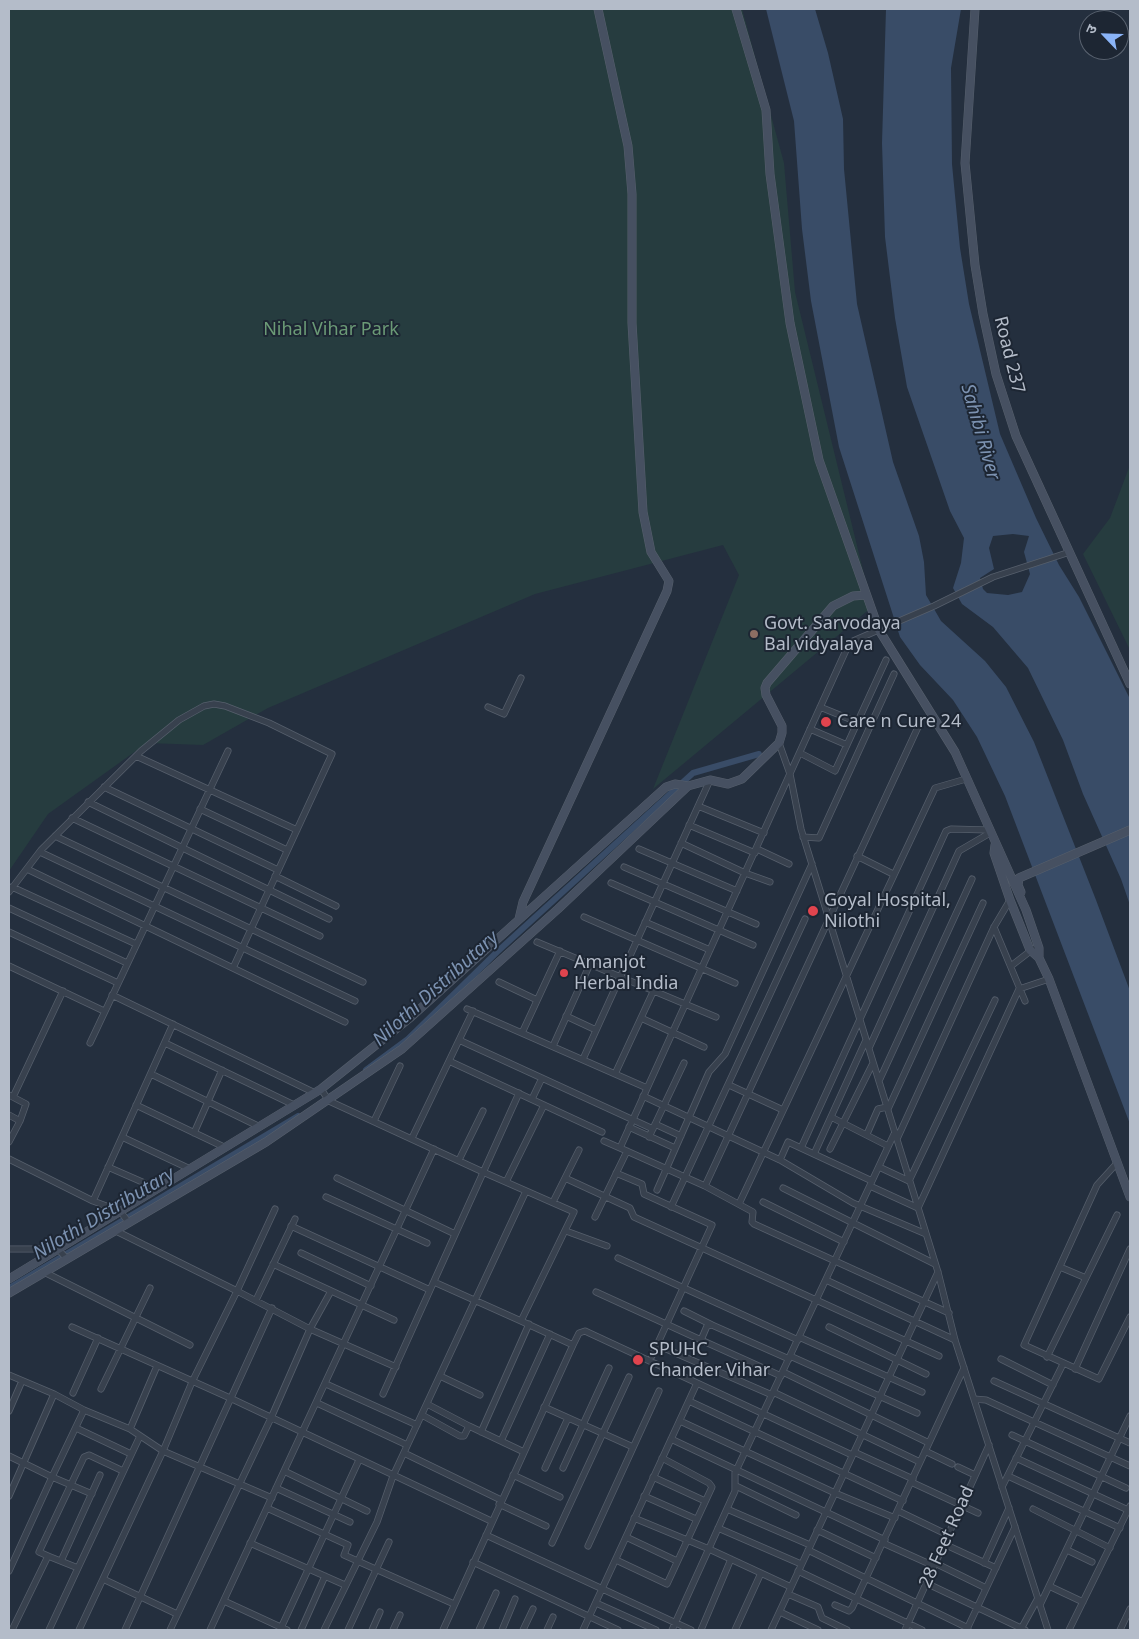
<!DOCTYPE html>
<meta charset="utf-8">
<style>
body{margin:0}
#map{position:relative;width:1139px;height:1639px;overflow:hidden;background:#242f3e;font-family:"Noto Sans","Noto Sans Devanagari",sans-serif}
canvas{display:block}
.frame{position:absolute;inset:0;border:10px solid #b4bcc9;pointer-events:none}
.north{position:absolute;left:1079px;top:10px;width:50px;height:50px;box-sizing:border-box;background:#1d2633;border:1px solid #59626f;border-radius:50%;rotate:294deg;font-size:14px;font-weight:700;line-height:20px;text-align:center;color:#b4bcc9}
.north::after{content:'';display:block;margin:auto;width:18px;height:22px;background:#8ab4f8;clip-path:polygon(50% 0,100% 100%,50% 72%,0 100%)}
</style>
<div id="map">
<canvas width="1139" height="1639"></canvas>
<div class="frame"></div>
<div class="north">उ</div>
</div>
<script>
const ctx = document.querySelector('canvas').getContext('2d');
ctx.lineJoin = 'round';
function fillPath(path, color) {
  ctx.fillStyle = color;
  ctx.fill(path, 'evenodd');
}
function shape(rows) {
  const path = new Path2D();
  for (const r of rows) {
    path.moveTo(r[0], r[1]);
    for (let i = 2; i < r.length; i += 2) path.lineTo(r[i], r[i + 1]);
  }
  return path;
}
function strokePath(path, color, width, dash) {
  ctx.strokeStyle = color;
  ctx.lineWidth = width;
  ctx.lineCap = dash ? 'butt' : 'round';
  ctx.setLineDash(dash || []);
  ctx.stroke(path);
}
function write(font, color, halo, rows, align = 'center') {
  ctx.font = font + ' "Noto Sans",sans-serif';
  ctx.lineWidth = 4;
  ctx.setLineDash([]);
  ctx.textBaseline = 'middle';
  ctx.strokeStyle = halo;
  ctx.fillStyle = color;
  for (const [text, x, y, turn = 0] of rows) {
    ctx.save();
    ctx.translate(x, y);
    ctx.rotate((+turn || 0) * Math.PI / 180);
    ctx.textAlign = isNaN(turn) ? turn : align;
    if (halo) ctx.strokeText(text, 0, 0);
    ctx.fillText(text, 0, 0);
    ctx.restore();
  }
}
fillPath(shape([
 [9,9,742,9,784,163,795,292,872,607,653,789,739,575,723,545,535,594,268,708,203,745,147,743,48,814,9,871],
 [1130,465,1130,650,1083,554,1110,518]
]), '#263c3f');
fillPath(shape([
 [766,9,815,9,828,53,843,119,844,169,857,304,893,462,919,536,924,562,926,595,941,621,985,661,1006,687,1034,742,1096,900,1130,991,1130,1124,1005,796,977,737,953,700,920,665,900,637,839,447,811,301,802,229,794,121],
 [886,9,961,9,951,68,952,164,960,248,969,304,1000,434,1036,518,1059,565,1079,597,1130,699,1130,905,1121,879,1083,794,1063,740,1028,668,993,627,962,604,953,588,961,563,964,538,950,511,907,387,895,318,885,237,882,143],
 [1013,534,1029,536,1024,552,1030,574,1022,592,1008,595,987,593,983,589,980,578,994,569,989,548,993,536]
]), '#394c67');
strokePath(shape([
 [366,1070,408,1039,497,952,693,773,759,754],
 [9,1288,298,1116]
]), '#394c67', 6);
const street = shape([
 [488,707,504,714,521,678],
 [820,707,857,722],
 [919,725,705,1186,620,1148,847,648,853,641,934,606,993,577,1070,552],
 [810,729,847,745],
 [779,743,790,774,801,829,938,1272,955,1340,1048,1630],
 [800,753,835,771,886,660],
 [136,756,297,830],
 [104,787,278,870],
 [88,802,329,919],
 [698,806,764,833],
 [200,809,287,850],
 [72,818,320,936],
 [689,825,755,853],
 [55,836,363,982],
 [803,837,819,838,894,674],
 [681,843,745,873,770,882],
 [639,849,737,891],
 [757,849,789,864],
 [40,852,355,1001],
 [857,856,893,874],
 [624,867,756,924],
 [27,869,345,1022],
 [275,876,336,906],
 [611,883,753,945],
 [12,887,136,944],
 [9,892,41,850,141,751,179,720,204,706,214,704,225,706,269,723,332,754,233,968],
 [9,908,127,963],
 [584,917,735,983],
 [645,922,710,950],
 [994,927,1025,1001],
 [9,932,118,983],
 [537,942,716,1017],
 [9,966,104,1011],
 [1011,966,1033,949],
 [499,982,537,1000],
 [112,995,315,1093],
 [467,1009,647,1088],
 [566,1016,596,1030],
 [641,1018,704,1047],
 [522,1033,560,951],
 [459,1040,653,1129],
 [90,1043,228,751],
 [165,1043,294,1105],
 [553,1046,590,964],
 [869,1048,959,851,990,833],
 [583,1059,710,780],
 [449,1061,602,1132],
 [151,1074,258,1126],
 [615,1074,653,992],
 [879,1081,972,879],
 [729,1085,783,1110],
 [321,1089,329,1101,483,1172,574,1212,521,1321,573,1345,443,1630],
 [9,1095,26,1104,20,1121,9,1142],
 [643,1096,780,1160,853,1203,926,1234],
 [13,1097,63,991],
 [532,1099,542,1078],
 [136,1105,224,1147],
 [888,1109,983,903],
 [9,1115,20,1121],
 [831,1117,888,1146],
 [374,1121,400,1066],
 [655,1124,681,1136],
 [629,1127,675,1148],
 [194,1133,222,1070],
 [867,1134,878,1109,887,1107],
 [122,1137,188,1168],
 [649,1137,684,1063],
 [412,1138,473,1011],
 [897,1139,994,927,1010,900],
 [604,1141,620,1148],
 [801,1148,946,831,951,829,988,830],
 [830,1149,873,1063],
 [814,1154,866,1040],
 [9,1159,93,1201,120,1211,129,1223],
 [459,1160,483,1111],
 [780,1160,788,1142,872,1181],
 [1117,1163,1097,1185,1024,1345,1099,1379,1130,1317],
 [108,1167,156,1188],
 [879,1167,909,1181,995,1000],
 [616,1173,642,1184,644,1194,712,1225,652,1356],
 [337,1178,455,1234],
 [565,1178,630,1208,634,1217,939,1356],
 [506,1182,544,1105],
 [705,1186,753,1212,752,1222,754,1224,949,1313],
 [870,1186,918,1208],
 [783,1188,935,1264],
 [657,1190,709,1072,725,1054,812,864],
 [326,1197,427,1243],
 [93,1201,173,1024],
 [553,1202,579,1150],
 [763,1202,844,1242],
 [739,1204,935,788,966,779],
 [671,1207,805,919],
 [918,1208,1019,989,1049,979],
 [275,1209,237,1291,310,1329,396,1367],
 [595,1217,627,1151],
 [291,1226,430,1290],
 [566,1231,607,1246],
 [9,1249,58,1249,67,1259],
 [301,1253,371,1286],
 [618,1258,798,1340],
 [273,1264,394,1320],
 [1060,1267,1086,1278],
 [44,1272,190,1345],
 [826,1280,955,1340],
 [434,1282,521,1321],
 [596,1292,701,1340,707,1326,712,1325,789,1359],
 [256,1300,295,1219],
 [684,1311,712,1325],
 [72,1327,230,1398,491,1521],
 [829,1327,926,1374],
 [799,1337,922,1392],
 [701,1340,781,1376],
 [573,1345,579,1333,585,1331,852,1455],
 [657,1345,772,1395],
 [790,1356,917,1413],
 [1047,1357,1117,1215],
 [1001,1359,1053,1385],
 [1075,1369,1130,1249],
 [783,1372,929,1443],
 [9,1375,54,1394,84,1410,130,1429,163,1451,272,1498],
 [440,1376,480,1395],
 [994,1381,1130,1443],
 [326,1384,417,1425],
 [101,1389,150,1288],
 [773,1392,920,1462],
 [73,1393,98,1338],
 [383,1394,519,1093],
 [974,1399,986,1400,1130,1466],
 [689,1401,903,1501],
 [317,1403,407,1445],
 [427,1404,469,1426],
 [544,1407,633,1447],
 [84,1410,52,1477,92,1494],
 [9,1411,22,1381],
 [422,1415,460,1436,464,1436,469,1426,524,1452],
 [680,1421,835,1493,895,1518],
 [76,1428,131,1454],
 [130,1429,157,1366],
 [481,1432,529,1324],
 [1012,1435,1126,1488],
 [671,1439,885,1540],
 [501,1441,550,1334],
 [925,1451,952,1464],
 [854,1452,913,1479],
 [404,1453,501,1500],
 [9,1456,52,1477,9,1571],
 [1016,1458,1128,1510],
 [958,1467,975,1475],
 [545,1468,568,1418],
 [563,1468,609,1368],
 [284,1471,367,1511],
 [513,1475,560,1497],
 [1008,1476,1120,1528],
 [653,1477,705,1501],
 [911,1482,978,1513],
 [736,1486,796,1515],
 [1002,1487,1063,1364],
 [276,1488,350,1522],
 [9,1496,54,1394],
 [644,1496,696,1519],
 [499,1504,546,1526],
 [267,1508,348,1545,344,1555,454,1604],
 [727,1509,810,1545],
 [1033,1509,1110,1548],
 [898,1511,948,1535],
 [634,1518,709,1549,791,1587],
 [718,1528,801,1564],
 [817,1530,876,1558],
 [486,1535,691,1630],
 [626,1537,677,1561],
 [250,1543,345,1585],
 [552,1543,629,1377],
 [883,1543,934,1566],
 [944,1544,996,1568],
 [588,1546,659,1391],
 [808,1550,968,1628],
 [1067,1550,1092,1562],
 [48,1556,78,1568,49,1630],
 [616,1560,667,1584,712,1487,709,1483,662,1458],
 [61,1561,100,1475],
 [473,1562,618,1630],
 [935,1563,986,1588],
 [984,1563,1009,1508],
 [78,1568,140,1436],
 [798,1571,922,1630],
 [103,1579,177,1614],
 [926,1583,1025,1630],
 [1049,1586,1083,1602],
 [788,1594,818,1607,822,1618,847,1630],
 [224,1601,287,1630],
 [596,1603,656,1630],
 [835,1605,849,1611,852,1608,964,1368],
 [1040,1605,1130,1416],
 [780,1612,818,1630],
 [967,1629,1015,1527],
 [1021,1629,1038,1598],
 [12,1630,48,1556,39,1552,84,1457,89,1455,123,1471],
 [79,1630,163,1451,192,1382,237,1291,116,1231],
 [125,1630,272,1308],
 [170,1630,271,1418,310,1329,331,1291],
 [210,1630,434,1149],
 [280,1630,359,1460],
 [301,1630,325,1576],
 [324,1630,377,1522,393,1476,526,1191],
 [348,1630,389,1542],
 [372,1630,380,1612],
 [393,1630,400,1615],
 [479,1630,496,1593],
 [502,1630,515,1599],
 [523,1630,533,1609],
 [547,1630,553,1617],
 [583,1630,697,1383],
 [672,1630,735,1491,735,1473,895,1132],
 [701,1630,731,1559],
 [735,1630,761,1573],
 [771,1630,938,1272],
 [905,1630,989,1445],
 [1069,1630,1130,1506],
 [1120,1630,1130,1609]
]);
const secondary = shape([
 [736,9,766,110,770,174,790,323,819,460,879,630,955,752,1026,910,1039,948,1039,958],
 [975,9,965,163,975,265,983,314,996,374,1016,436,1130,684],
 [995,845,994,853,1010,900,1030,950,1039,958,1049,979,1130,1197],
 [1021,892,1018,885,1019,878,1130,830],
 [519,919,523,902,667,591,669,581,651,552,643,512,632,323,632,194,628,146,598,9],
 [9,1279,321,1089,411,1017,666,787,675,784,688,786,710,780,728,784,742,779,779,743,782,733,782,726,766,695,765,688,767,683,833,606,853,596,866,595],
 [9,1293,266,1142,402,1049,558,909,688,786]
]);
strokePath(street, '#565f6c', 7);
strokePath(secondary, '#565f6c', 9);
strokePath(street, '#38414e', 5.5);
strokePath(secondary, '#465061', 8);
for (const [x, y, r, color] of [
 [754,634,5,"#8d6e63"],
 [826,722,6,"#e0444e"],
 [813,911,6,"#e0444e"],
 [564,973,5,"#e0444e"],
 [638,1360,6,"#e0444e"]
]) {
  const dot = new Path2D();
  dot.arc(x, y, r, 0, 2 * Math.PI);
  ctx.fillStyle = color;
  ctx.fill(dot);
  strokePath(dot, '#1d2633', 2);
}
write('18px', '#6b9a76', '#1d2633', [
 ["Nihal Vihar Park",331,330]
]);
write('18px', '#b4bcc9', '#1d2633', [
 ["Road 237",1009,355,76],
 ["28 Feet Road",947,1537,-66]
]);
write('18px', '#b4bcc9', '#1d2633', [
 ["Govt. Sarvodaya",764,624],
 ["Bal vidyalaya",764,645],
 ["Care n Cure 24",837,722],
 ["Goyal Hospital,",824,901],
 ["Nilothi",824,922],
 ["Amanjot",574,963],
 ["Herbal India",574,984],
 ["SPUHC",649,1350],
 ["Chander Vihar",649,1371]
], 'left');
write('italic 19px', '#7c92b1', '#1d2633', [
 ["Sahibi River",980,432,74],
 ["Nilothi Distributary",436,989,-42],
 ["Nilothi Distributary",104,1214,-31]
]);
</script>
